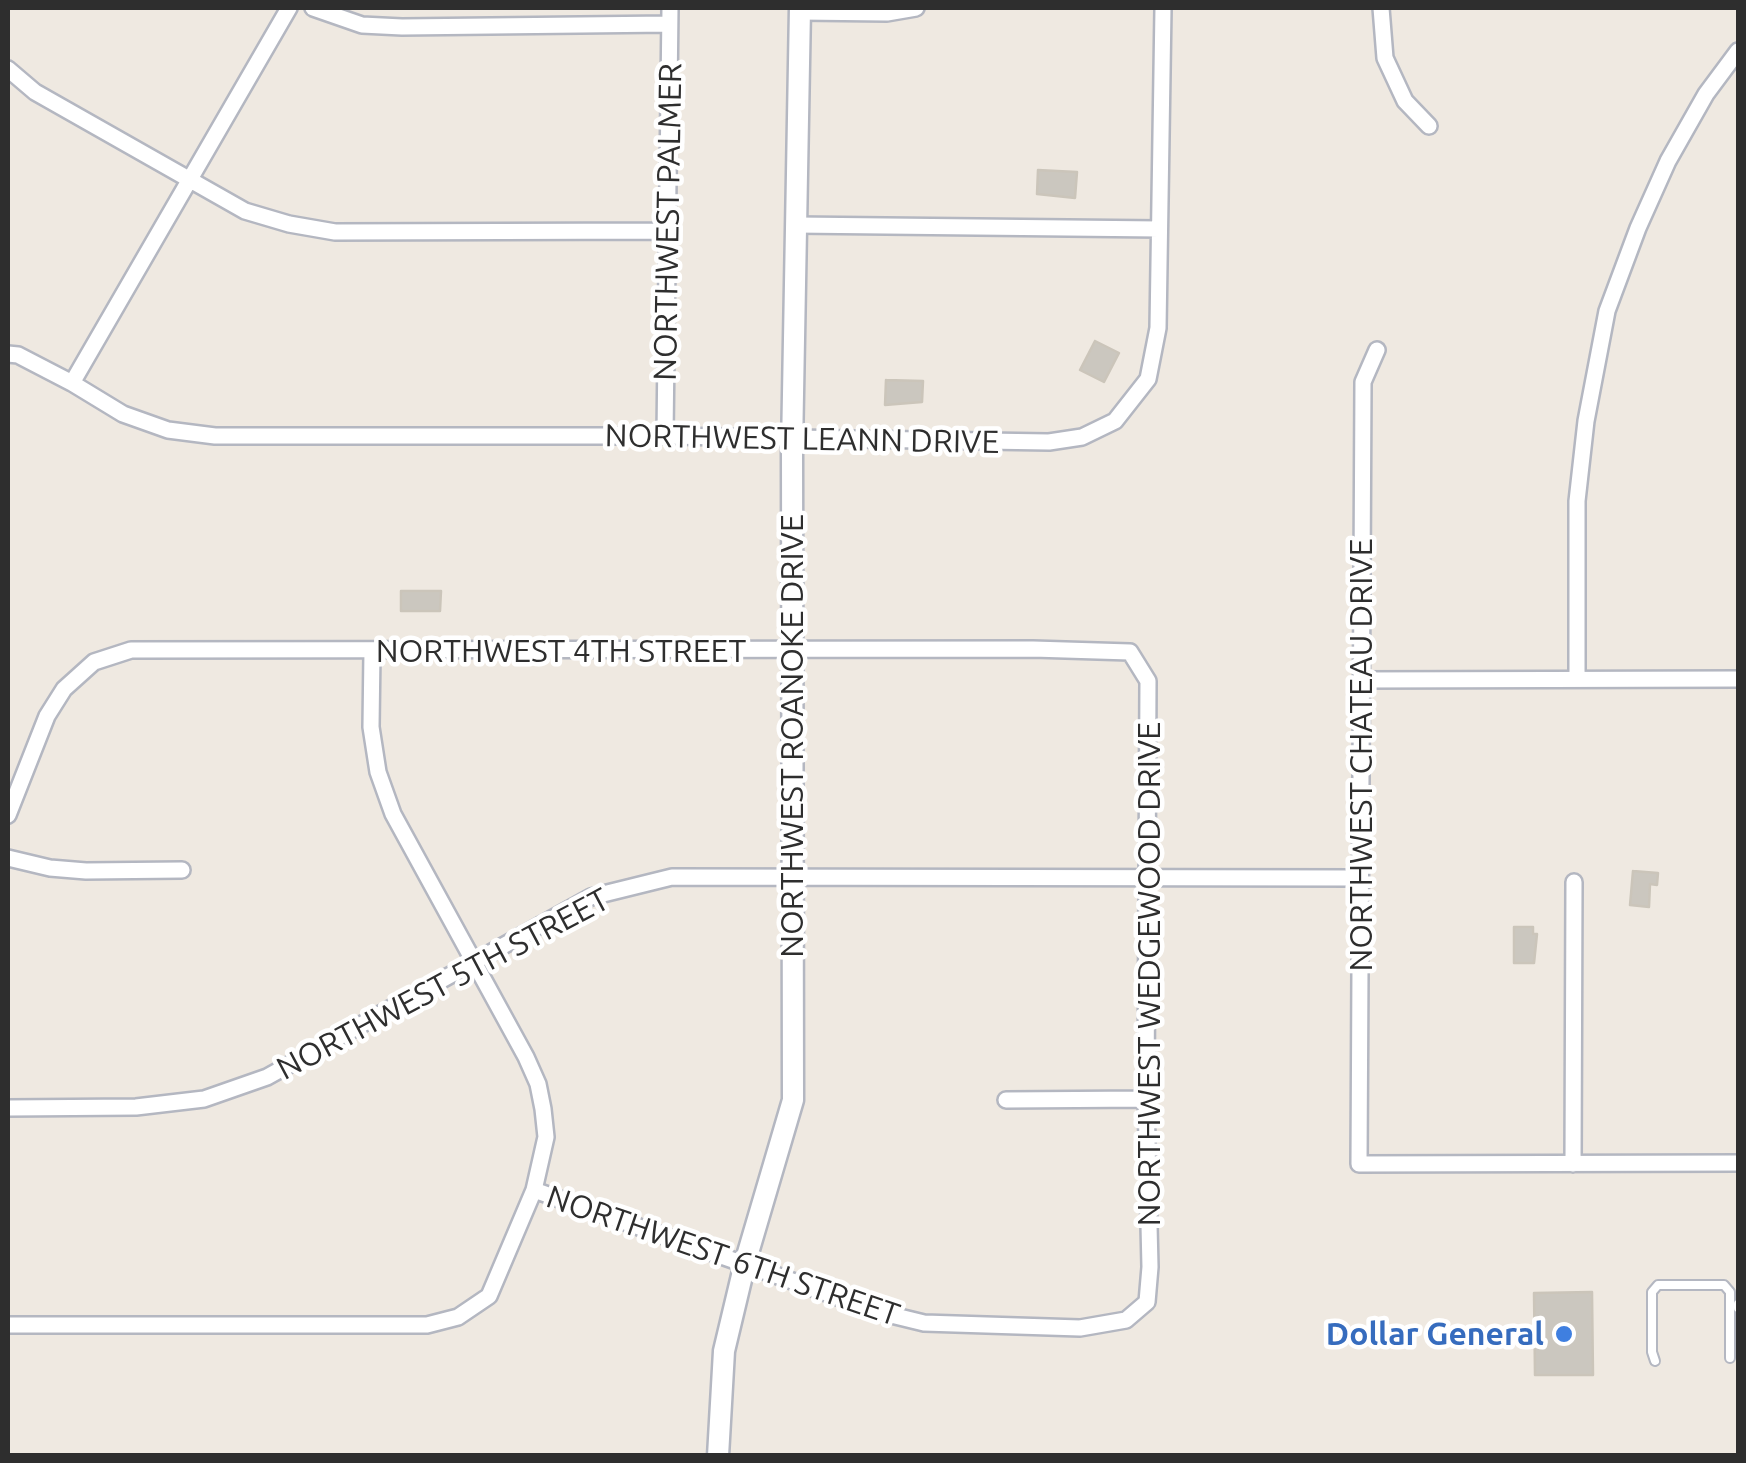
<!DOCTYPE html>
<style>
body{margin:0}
#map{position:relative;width:1746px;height:1463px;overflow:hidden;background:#efe9e1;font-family:Ubuntu,sans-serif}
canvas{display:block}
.frame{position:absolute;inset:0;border:10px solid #2e2e2e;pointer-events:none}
</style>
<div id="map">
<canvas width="1746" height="1463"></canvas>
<div class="frame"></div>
</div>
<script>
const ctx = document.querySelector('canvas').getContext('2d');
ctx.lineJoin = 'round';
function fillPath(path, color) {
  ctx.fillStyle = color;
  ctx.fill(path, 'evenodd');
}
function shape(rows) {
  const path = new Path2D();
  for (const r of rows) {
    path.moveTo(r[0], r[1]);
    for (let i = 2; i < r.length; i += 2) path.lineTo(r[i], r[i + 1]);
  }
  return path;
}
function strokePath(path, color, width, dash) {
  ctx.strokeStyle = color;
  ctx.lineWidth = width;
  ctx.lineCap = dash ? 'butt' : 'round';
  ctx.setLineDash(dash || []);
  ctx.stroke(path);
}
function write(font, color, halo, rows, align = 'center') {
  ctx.font = font + ' Ubuntu,sans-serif';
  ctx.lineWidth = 9;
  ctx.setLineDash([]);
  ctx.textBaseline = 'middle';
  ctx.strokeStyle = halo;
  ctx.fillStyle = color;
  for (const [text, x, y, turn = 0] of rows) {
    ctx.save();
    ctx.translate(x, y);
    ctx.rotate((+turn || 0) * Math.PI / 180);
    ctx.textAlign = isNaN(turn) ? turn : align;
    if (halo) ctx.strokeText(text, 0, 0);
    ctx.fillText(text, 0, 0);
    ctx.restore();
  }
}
const building = shape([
 [1038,170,1077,172,1075,198,1037,194,1038,170],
 [1095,341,1119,353,1104,382,1080,370,1095,341],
 [886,380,923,381,922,402,885,405,886,380],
 [401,591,441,591,440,611,401,611,401,591],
 [1633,871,1658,873,1657,885,1650,884,1649,907,1630,905,1633,871],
 [1514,927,1533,927,1533,934,1537,934,1534,963,1514,963,1514,927],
 [1592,1292,1593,1375,1535,1375,1534,1293,1592,1292]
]);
fillPath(building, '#cbc7bf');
strokePath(building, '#cbc5ba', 2.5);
const lane = shape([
 [1738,1304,1738,1308],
 [1655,1361,1652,1352,1652,1292,1658,1285,1724,1285,1730,1292,1730,1358]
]);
const street = shape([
 [313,8,362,25,402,27,669,24],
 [1381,8,1385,58,1405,101,1429,126],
 [800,12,887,13,916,8],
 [8,69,35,92,245,211,289,224,335,232,668,231],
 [795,225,1159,229],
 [1377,350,1363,382,1359,1164,1738,1163],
 [8,354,18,355,72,383,123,414,168,430,215,436,665,436,1049,442,1082,437,1115,421,1148,379,1158,328,1163,8],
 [72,383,289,8],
 [665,436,670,8],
 [1577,679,1577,501,1586,421,1607,311,1638,228,1668,161,1706,94,1738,51],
 [1361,680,1738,679],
 [8,815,47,716,64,689,94,662,131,650,1033,649,1130,652,1148,681,1146,1099,1150,1267,1147,1302,1126,1320,1080,1328,924,1323,883,1313,534,1190],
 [8,858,50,868,86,871,182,870],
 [1006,1100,1146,1099],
 [8,1108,136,1107,204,1099,267,1077,591,897,672,877,1360,878],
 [1573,1164,1574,882],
 [8,1325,427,1325,458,1317,489,1296,534,1190,546,1137,543,1109,538,1084,526,1057,393,814,378,772,371,727,372,651]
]);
const secondary = shape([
 [718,1456,724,1351,745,1263,793,1100,792,449,800,8]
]);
strokePath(lane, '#b4b7c1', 12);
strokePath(street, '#b4b7c1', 20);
strokePath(secondary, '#b4b7c1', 25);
strokePath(lane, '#fff', 8);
strokePath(street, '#fff', 15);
strokePath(secondary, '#fff', 20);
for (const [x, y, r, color] of [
 [1564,1334,10,"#3f7fe0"]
]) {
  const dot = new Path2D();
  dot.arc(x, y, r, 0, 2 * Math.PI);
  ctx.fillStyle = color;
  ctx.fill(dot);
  strokePath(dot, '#fff', 4);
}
write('32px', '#2e2e2e', '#fff', [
 ["NORTHWEST PALMER",668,222,-89],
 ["NORTHWEST LEANN DRIVE",802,439,1],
 ["NORTHWEST 4TH STREET",561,651],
 ["NORTHWEST ROANOKE DRIVE",792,736,-90],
 ["NORTHWEST CHATEAU DRIVE",1361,755,-90],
 ["NORTHWEST WEDGEWOOD DRIVE",1149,974,-90],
 ["NORTHWEST 5TH STREET",443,984,-28],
 ["NORTHWEST 6TH STREET",723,1256,19]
]);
write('bold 32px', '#366cbe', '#fff', [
 ["Dollar General",1544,1334]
], 'right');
</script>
